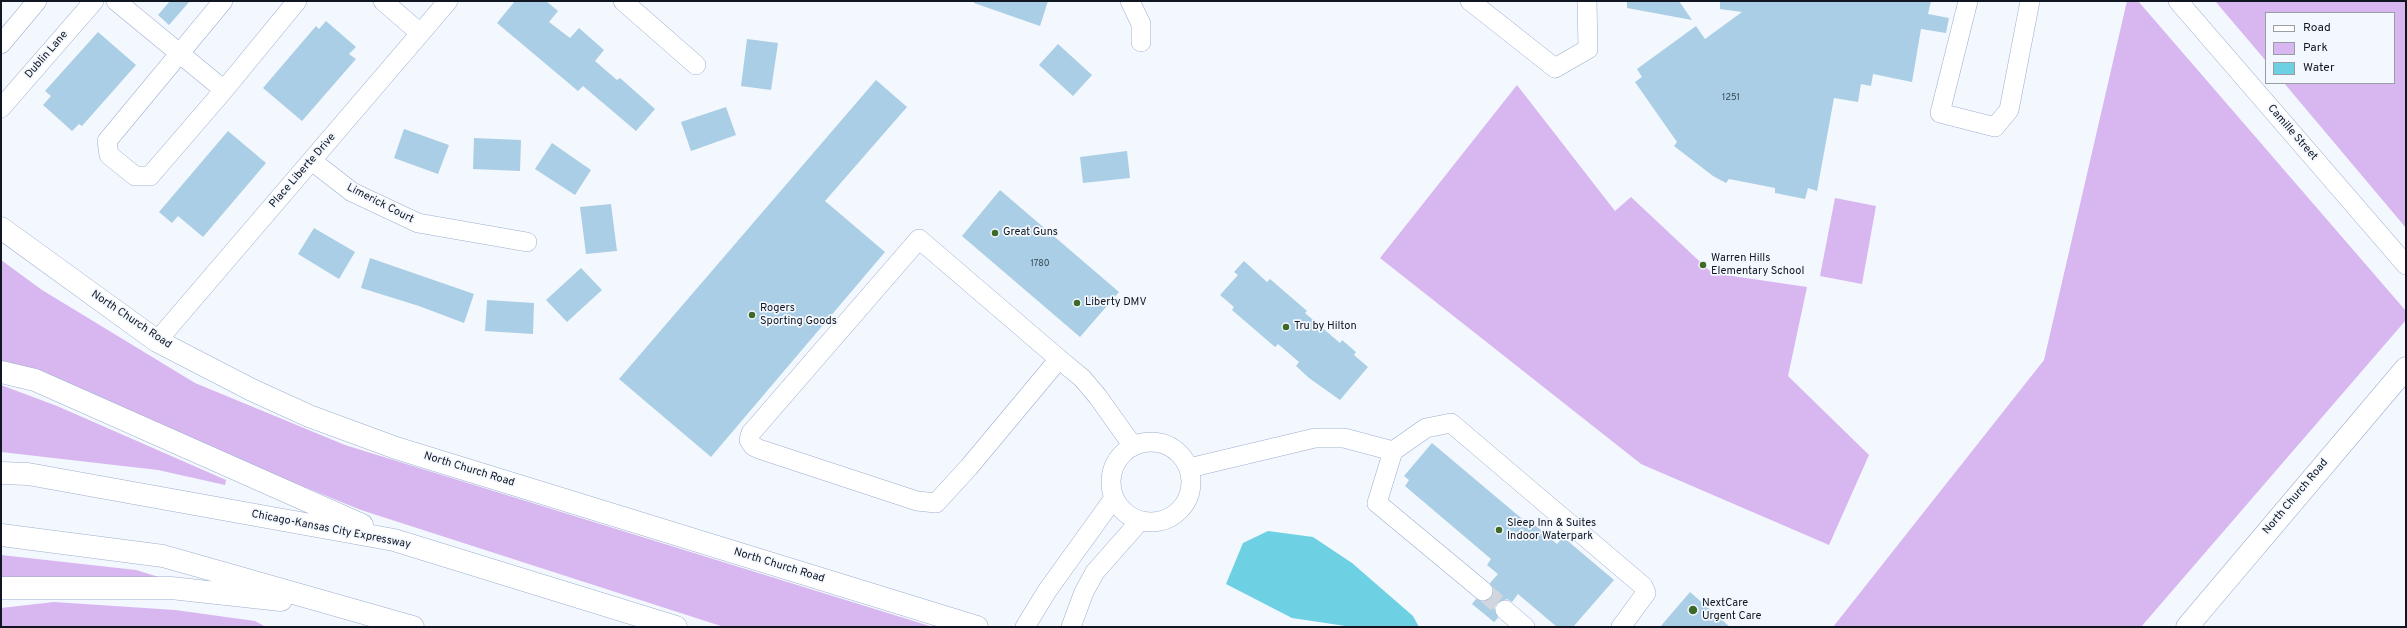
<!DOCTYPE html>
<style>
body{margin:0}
#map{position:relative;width:2407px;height:628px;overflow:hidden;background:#f3f7fe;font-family:Overpass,sans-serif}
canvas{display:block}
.frame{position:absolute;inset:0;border:2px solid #101722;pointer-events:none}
.legend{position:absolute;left:2265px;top:12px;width:130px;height:72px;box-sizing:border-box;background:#f3f7fe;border:1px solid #989da6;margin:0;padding:5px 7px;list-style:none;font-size:12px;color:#101722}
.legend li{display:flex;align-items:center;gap:8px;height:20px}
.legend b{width:20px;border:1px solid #989da6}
</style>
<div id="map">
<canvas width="2407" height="628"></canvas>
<div class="frame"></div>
<ul class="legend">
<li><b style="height:5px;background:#fff"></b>Road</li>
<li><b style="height:11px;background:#d8b7f1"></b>Park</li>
<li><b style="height:11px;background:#6dd1e3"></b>Water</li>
</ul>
</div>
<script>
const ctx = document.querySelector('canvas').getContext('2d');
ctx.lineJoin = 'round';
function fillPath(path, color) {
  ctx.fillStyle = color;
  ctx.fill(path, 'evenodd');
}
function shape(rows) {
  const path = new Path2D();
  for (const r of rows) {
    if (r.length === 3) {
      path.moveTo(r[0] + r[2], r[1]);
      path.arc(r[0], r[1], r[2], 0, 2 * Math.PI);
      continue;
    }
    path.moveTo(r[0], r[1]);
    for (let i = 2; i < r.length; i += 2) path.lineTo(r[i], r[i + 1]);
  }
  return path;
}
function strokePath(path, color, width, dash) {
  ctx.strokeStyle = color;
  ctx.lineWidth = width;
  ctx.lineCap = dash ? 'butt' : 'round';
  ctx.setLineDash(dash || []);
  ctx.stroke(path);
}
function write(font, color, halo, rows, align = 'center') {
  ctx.font = font + ' Overpass,sans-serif';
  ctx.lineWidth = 3.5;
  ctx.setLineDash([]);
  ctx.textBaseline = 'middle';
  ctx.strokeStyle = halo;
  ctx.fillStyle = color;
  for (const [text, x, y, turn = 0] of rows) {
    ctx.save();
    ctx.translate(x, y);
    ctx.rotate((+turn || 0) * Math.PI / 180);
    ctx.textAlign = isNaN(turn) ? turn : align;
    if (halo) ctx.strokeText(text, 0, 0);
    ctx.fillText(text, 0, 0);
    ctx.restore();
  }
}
fillPath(shape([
 [2127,1,2138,1,2406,311,2406,320,2141,627,1833,627,2044,360],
 [2215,1,2406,1,2406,228,2284,83,2394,83,2394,13,2266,13,2266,61],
 [1517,85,1615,211,1631,197,1712,273,1807,287,1788,376,1869,455,1829,545,1641,464,1380,258],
 [1835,198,1876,206,1862,284,1820,276],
 [1,260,42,290,195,383,345,445,933,627,724,627,361,510,1,364],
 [1,385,57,406,226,480,225,485,158,470,1,452],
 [1,555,136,570,162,578,1,580],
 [54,602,175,610,255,621,266,627,1,627,1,608]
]), '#d8b7f1');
fillPath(shape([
 [1268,531,1313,537,1352,563,1413,616,1419,627,1352,627,1292,618,1226,584,1243,543]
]), '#6dd1e3');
fillPath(shape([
 [170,1,190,1,169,25,158,15],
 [515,1,546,1,558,11,549,22,570,38,579,28,604,50,595,61,617,80,620,78,655,109,636,131,583,86,578,91,497,23],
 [974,1,1048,1,1040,26,974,3],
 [1627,1,1679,1,1692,20,1627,8],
 [1720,1,1931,1,1928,14,1949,18,1946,33,1921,29,1912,82,1873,74,1871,86,1861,84,1858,102,1834,98,1817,191,1808,188,1805,199,1775,193,1775,188,1729,179,1726,183,1713,176,1674,146,1677,142,1635,82,1642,77,1637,69,1696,26,1705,39,1742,12,1720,9],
 [326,21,356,47,349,54,356,59,302,121,263,88,316,26,319,29],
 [98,32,136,65,82,126,79,124,72,131,43,105,51,96,45,91],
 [747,39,778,43,771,90,741,86],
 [1058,44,1092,75,1073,96,1039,65],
 [876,80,907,107,825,201,885,252,711,457,619,379],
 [726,107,736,135,691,151,681,122],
 [404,129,449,145,438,174,394,158],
 [228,131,266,163,203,237,178,216,172,223,159,212],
 [474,138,521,140,520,171,473,169],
 [552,143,591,170,575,195,535,169],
 [1127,151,1130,178,1083,183,1080,157],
 [1000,190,1119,292,1080,337,962,236],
 [611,204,617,251,586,254,580,207],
 [314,228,355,252,339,279,298,254],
 [370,258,474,294,464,323,419,306,361,288],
 [1244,261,1267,282,1270,279,1307,311,1305,313,1340,343,1342,340,1356,352,1354,355,1368,367,1340,400,1309,378,1296,366,1299,362,1278,344,1275,347,1232,310,1234,307,1220,295,1238,275,1234,272],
 [581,268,602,290,567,322,546,300],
 [487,300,534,303,533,334,485,331],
 [1432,443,1527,523,1529,520,1557,544,1563,537,1614,580,1573,627,1557,627,1518,594,1512,602,1507,599,1497,603,1494,608,1498,618,1494,622,1472,604,1476,599,1487,601,1494,593,1490,583,1498,574,1487,565,1491,559,1405,486,1409,480,1404,476],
 [1690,592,1730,627,1660,627]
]), '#aacee5');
strokePath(shape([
 [1483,591,1505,610]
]), '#d1d5dd', 19, [19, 10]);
const minor = shape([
 [116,1,224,90,297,1],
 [223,1,107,141,109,155,135,176,150,176,224,90],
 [383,1,420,33],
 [623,1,696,65],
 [1130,1,1141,24,1141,42],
 [1470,1,1555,68,1588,49,1587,1],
 [1968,1,1940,113,1995,127,2009,110,2030,1],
 [2178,1,2406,265],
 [1,44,37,1],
 [1,108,94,1],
 [312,161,352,192,418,223,527,242],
 [157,341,448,1],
 [1059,359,969,467,936,503,917,501,759,449,753,446,749,440,751,433,919,239,1059,359,1082,378,1098,397,1133,446],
 [1151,482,40],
 [1393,451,1426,428,1451,423,1643,586,1646,593,1621,627],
 [1189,468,1315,438,1344,438,1393,451,1377,503,1483,591],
 [1505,610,1525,627],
 [1025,627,1047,591,1114,498],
 [1071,627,1084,592,1095,572,1140,521]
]);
const major = shape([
 [1,228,157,341,252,390,309,416,396,448,977,627],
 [2187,627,2406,368]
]);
const highway = shape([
 [1,372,35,380,362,525],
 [1,473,28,474,394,540,676,627],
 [1,535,163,556,413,627],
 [1,588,171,588,281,600]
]);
strokePath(minor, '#9cafce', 20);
strokePath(major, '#9cafce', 23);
strokePath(highway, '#9cafce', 23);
strokePath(minor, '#fff', 19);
strokePath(major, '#fff', 22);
strokePath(highway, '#fff', 22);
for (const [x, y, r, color] of [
 [995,233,4,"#3e6a27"],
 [1703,265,4,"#3e6a27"],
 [1077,303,4,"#3e6a27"],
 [752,315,4,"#3e6a27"],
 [1286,327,4,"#3e6a27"],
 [1499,530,4,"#3e6a27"],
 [1693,610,5,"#3e6a27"]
]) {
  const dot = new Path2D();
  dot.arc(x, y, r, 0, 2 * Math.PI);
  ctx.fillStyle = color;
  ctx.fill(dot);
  strokePath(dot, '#f3f7fe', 1.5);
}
write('9px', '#364553', null, [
 ["1251",1731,98],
 ["1780",1040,264]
]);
write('11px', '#101722', '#f3f7fe', [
 ["Dublin Lane",47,55,-49],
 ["Camille Street",2292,133,49],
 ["Place Liberte Drive",303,171,-49],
 ["Limerick Court",380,204,27],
 ["North Church Road",131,320,34],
 ["North Church Road",469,470,17],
 ["North Church Road",2296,497,-50],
 ["Chicago-Kansas City Expressway",331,530,11],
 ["North Church Road",779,566,17]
]);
write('11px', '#101722', '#f3f7fe', [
 ["Great Guns",1003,233],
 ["Warren Hills",1711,259],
 ["Elementary School",1711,272],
 ["Liberty DMV",1085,303],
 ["Rogers",760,309],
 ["Sporting Goods",760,322],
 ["Tru by Hilton",1294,327],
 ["Sleep Inn & Suites",1507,524],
 ["Indoor Waterpark",1507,537],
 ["NextCare",1702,604],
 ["Urgent Care",1702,617]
], 'left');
</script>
